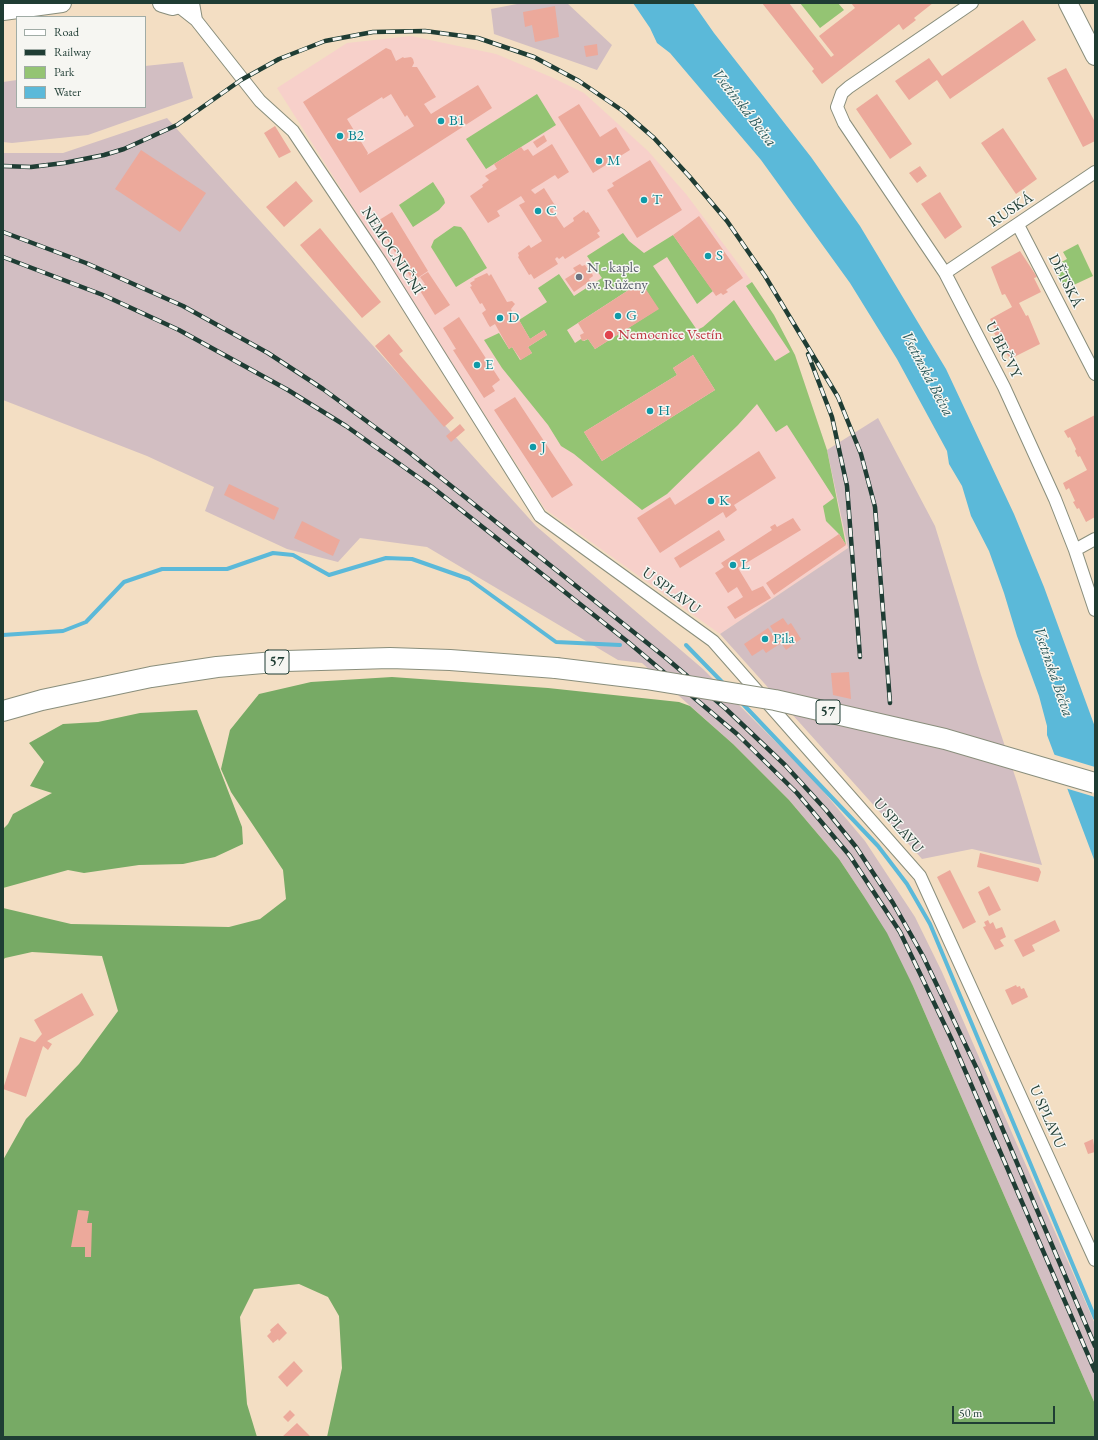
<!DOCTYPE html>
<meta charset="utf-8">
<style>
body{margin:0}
#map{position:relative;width:1098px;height:1440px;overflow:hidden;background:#f3dec3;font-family:"EB Garamond",serif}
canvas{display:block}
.frame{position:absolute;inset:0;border:4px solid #1f3d34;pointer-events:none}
.legend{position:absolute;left:16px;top:16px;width:130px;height:92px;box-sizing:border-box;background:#f6f6f2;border:1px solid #a0aca6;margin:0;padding:5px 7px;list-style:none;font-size:12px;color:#1f3d34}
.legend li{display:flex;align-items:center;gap:8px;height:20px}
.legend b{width:20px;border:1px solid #a0aca6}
.scale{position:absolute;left:952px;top:1406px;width:103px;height:18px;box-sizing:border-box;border:2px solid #1f3d34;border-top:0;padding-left:5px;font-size:12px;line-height:14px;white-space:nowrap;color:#1f3d34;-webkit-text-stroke:3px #f6f6f2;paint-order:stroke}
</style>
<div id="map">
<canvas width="1098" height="1440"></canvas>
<div class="frame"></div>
<ul class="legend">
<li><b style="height:5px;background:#fff"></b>Road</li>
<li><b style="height:5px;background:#1f3d34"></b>Railway</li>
<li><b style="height:11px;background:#94c473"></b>Park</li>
<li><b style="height:11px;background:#5bb9d9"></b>Water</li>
</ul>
<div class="scale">50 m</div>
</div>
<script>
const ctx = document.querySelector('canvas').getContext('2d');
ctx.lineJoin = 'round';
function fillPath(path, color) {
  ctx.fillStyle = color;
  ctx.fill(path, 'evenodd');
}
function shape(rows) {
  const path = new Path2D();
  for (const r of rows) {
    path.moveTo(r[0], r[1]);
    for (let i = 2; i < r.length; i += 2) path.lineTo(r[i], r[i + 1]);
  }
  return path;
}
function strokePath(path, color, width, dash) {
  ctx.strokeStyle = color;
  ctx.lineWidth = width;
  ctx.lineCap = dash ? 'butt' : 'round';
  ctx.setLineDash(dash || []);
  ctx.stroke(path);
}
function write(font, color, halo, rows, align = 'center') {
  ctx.font = font + ' "EB Garamond",serif';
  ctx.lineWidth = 3;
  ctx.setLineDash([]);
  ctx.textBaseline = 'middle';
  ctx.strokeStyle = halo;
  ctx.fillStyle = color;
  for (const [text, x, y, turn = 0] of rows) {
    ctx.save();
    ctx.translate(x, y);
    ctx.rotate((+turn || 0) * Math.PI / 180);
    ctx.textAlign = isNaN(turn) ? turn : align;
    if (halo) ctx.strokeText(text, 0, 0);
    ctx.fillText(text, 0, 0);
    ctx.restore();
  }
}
fillPath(shape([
 [411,36,496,54,551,77,584,93,648,151,686,194,752,282,774,315,795,355,827,450,848,548,720,634,545,509,277,88,347,43]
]), '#f7d0ca');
fillPath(shape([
 [522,3,567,3,612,45,597,70,494,34,491,9],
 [183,62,193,98,88,135,12,143,3,142,3,82,17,80,17,107,145,107,145,66],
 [167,118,536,526,703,669,812,778,865,841,915,917,942,972,1095,1324,1095,1404,913,986,863,895,839,859,789,800,733,744,642,663,618,660,427,547,360,538,338,562,287,549,205,511,214,487,147,456,3,400,3,153,63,153],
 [878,418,935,526,981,675,1017,782,1042,865,972,849,922,859,720,634,848,548,827,450]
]), '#d2bec2');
fillPath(shape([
 [800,3,838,3,844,10,820,28],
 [537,94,556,125,486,169,466,139],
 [433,182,444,199,445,203,439,210,413,227,399,205],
 [454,226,461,227,465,232,487,268,456,287,431,247,434,240],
 [623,233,629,241,644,253,673,235,713,291,697,304,667,257,653,266,697,330,703,327,734,300,775,361,790,352,746,286,752,282,774,315,795,355,827,450,846,545,839,534,826,521,823,506,834,498,787,425,776,432,757,404,738,425,667,494,642,510,574,454,561,446,548,425,502,368,484,340,499,333,509,349,512,347,520,360,532,353,528,347,547,335,544,330,530,339,519,320,547,302,538,288,559,274,574,296,602,278,587,256],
 [641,282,658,309,595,349,588,339,584,341,581,339,575,343,567,330],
 [693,355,715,390,602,461,584,432,677,375,673,368],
 [1078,244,1093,276,1065,289,1054,266,1067,259,1063,252]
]), '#94c473');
fillPath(shape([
 [392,677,548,688,679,702,690,706,733,744,789,800,839,859,863,895,887,933,913,986,1095,1404,1095,1437,327,1437,342,1368,339,1316,328,1297,299,1284,254,1289,240,1317,247,1404,257,1437,3,1437,3,1160,26,1119,79,1064,118,1011,102,956,32,952,5,958,3,960,3,908,71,924,229,927,260,919,286,899,283,870,231,792,221,769,230,730,259,694,311,682],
 [197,710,242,827,243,844,215,857,183,864,139,865,84,873,68,870,3,888,3,829,8,824,13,814,52,793,30,786,44,762,29,743,63,724,98,722,140,713]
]), '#77aa65');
fillPath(shape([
 [633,3,693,3,714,33,811,157,860,226,946,369,1014,514,1044,587,1095,727,1095,862,1047,735,1047,726,1039,696,1017,636,1004,593,989,551,971,516,962,486,949,464,947,451,897,359,850,283,761,160,670,53,657,43,650,28]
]), '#5bb9d9');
fillPath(shape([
 [1052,754,1095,767,1095,797,1065,788]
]), '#f3dec3');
strokePath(shape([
 [3,635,63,631,86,622,124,582,162,569,227,569,273,553,293,555,329,575,386,558,412,559,469,579,556,642,620,645],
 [686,645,724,684],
 [741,702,878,846,907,884,930,924,1095,1318]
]), '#5bb9d9', 4);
fillPath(shape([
 [762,3,789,3,831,57,834,55,819,36,855,8,851,3,933,3,914,18,916,20,903,30,899,24,822,84,812,71,814,69],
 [555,6,559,37,535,42,532,25,525,27,523,12],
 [1023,20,1036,40,950,99,937,80,909,100,895,81,929,58,942,76],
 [597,44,598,55,586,57,584,46],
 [386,48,391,50,396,61,403,57,404,58,411,57,413,59,414,63,412,67,417,67,436,97,424,104,431,114,478,85,492,108,360,193,303,102],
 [391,94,405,117,407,115,414,126,367,155,368,153,347,119,382,97,383,99],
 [1066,68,1095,122,1095,141,1083,147,1047,78],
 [877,94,912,144,890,159,856,109],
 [579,104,600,137,616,127,630,150,593,173,558,117],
 [275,126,291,152,279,158,264,133],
 [1003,128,1037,179,1016,194,981,143],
 [544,135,547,141,537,148,533,142],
 [552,144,569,172,558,179,555,175,531,190,535,194,544,188,556,207,552,210,564,228,574,221,573,218,584,210,586,213,588,212,600,231,597,233,600,237,565,259,563,256,559,259,557,257,555,259,558,264,534,279,531,274,529,275,518,257,519,256,518,253,529,245,531,248,542,241,519,205,525,202,521,196,497,211,500,216,488,223,470,196,483,187,482,185,489,180,485,176,497,169,494,164,521,147,524,151,528,149,533,156],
 [141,150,206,193,180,232,115,189],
 [650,160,682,210,637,238,607,190,614,186,612,183],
 [920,166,927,176,917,183,909,173],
 [296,181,313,201,284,227,266,207],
 [940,192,962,227,945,239,921,204],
 [392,212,428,271,413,281,376,222],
 [699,216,743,278,726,290,728,292,723,295,721,293,716,296,673,235],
 [320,228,381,302,362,318,300,245],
 [1020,251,1037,277,1034,278,1041,292,1019,303,1026,316,1028,315,1040,344,1010,359,994,333,996,332,990,319,1012,307,1005,294,1002,295,991,267],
 [580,264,582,266,585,265,587,268,590,268,593,276,589,279,590,281,574,292,565,279,576,272,573,268],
 [428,272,450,305,435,315,419,289,425,284,420,277],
 [487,273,489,276,491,274,507,302,512,301,515,304,511,309,514,316,517,321,519,320,530,339,544,330,547,335,528,347,532,353,521,360,512,347,509,349,495,324,490,327,488,324,482,313,486,310,482,303,480,304,470,287,472,286,470,283,475,280,474,279],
 [641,282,659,309,595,349,588,339,582,341,580,335,584,333,578,323],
 [459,317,500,380,492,386,495,391,484,398,453,350,456,349,443,328],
 [389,334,403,351,399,354,454,418,444,427,375,346],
 [693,355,715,390,602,461,584,432,677,375,673,368],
 [515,397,573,485,552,498,494,410],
 [1095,415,1095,517,1086,522,1079,508,1077,509,1073,502,1075,501,1069,488,1066,490,1063,483,1087,470,1080,456,1078,457,1075,451,1076,449,1070,437,1068,438,1064,431],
 [460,424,465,430,451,442,446,436],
 [759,451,776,478,734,505,737,510,726,518,723,512,660,553,637,518,670,497,675,505],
 [229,484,279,508,274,520,224,495],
 [793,518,801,530,738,568,752,591,763,586,771,598,735,619,727,607,743,597,737,587,728,593,715,573,724,567,721,563,772,530,770,527,775,524,777,527],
 [302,521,340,540,333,556,294,538],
 [719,530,725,540,680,568,674,558],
 [839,534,846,545,774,595,766,583],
 [783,618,788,625,791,623,801,639,786,650,781,643,766,653,763,649,752,656,744,644,768,628,773,635,775,634,770,626],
 [849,672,851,699,833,695,831,673],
 [980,853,1039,868,1041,872,1038,882,977,867],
 [950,870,976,922,963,929,937,877],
 [989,886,1001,910,989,916,978,892],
 [988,920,990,924,993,922,996,929,1002,927,1006,937,1000,940,1004,946,995,950,983,927,986,926,984,922],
 [1055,920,1060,931,1032,945,1035,951,1023,957,1014,940],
 [1016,985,1017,987,1020,986,1021,989,1024,988,1028,997,1012,1005,1005,990],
 [82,993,94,1015,47,1041,52,1044,48,1050,43,1046,26,1097,3,1089,20,1037,35,1042,42,1034,34,1020],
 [1093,1139,1095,1152,1088,1154,1084,1143],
 [78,1210,89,1211,87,1223,92,1223,91,1257,85,1257,85,1247,71,1247],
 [278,1323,287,1333,279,1341,278,1339,273,1343,267,1336,271,1332,270,1330],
 [294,1361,303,1371,287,1387,278,1377],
 [290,1410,295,1415,288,1422,283,1417],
 [297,1423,311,1437,282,1437]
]), '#eca99b');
const street = shape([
 [193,3,196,20],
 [972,3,849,87,842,93,837,107,844,123,945,273,1004,387,1055,499,1075,550,1095,610],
 [177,5,196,20,260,101,293,131,380,261,540,516,713,641,920,876,1095,1260],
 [1018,225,1095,374],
 [945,273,1095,172],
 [1075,550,1095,539]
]);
const secondary = shape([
 [162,3,172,6,183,3],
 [1068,3,1095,56],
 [3,11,62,3]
]);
const primary = shape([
 [3,711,42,700,151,677,217,667,286,661,390,658,450,660,556,668]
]);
strokePath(street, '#898e7c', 14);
strokePath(secondary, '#898e7c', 20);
strokePath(primary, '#898e7c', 22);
strokePath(street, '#fff', 12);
strokePath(secondary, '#fff', 18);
strokePath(primary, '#fff', 20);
const rail = shape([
 [3,166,31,167,64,163,104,155,124,149,177,125,241,80,279,59,325,41,373,32,425,31,478,38,534,57,579,81,623,111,654,138,689,176,727,221,765,276,838,397,861,454,875,507,890,703],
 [3,232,86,263,183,306,268,353,323,389,410,453,666,658,726,709,785,765,826,810,856,847,893,903,923,956,977,1069,1095,1346],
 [3,257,103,295,179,330,288,390,346,426,432,487,628,642,737,734,797,793,850,856,900,932,951,1038,1095,1371],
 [808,354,832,417,847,486,860,657]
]);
strokePath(rail, '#1f3d34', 4.5);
strokePath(rail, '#f6f6f2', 3, [9]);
const primaryBridge = shape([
 [556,668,646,679,775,700,945,739,1095,783]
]);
strokePath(primaryBridge, '#898e7c', 22, []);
strokePath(primaryBridge, '#fff', 20);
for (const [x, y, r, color] of [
 [441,121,4,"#0f9aa8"],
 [340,136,4,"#0f9aa8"],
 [599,161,4,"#0f9aa8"],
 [644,200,4,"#0f9aa8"],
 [538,211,4,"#0f9aa8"],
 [708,256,4,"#0f9aa8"],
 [579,277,4,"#6b7280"],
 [618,316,4,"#0f9aa8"],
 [500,318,4,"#0f9aa8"],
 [609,335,5,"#e0444e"],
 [477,365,4,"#0f9aa8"],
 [650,411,4,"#0f9aa8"],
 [533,447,4,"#0f9aa8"],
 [711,501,4,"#0f9aa8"],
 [733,565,4,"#0f9aa8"],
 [765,639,4,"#0f9aa8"]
]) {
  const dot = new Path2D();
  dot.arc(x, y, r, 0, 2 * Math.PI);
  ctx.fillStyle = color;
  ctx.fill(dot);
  strokePath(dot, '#f6f6f2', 1.5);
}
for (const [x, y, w] of [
 [277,662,24],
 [828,712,24]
]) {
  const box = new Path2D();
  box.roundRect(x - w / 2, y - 12, w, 24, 3);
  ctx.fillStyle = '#f6f6f2';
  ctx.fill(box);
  strokePath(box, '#1f3d34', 1);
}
write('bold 14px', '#1f3d34', null, [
 ["57",277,662],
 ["57",828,712]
]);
write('15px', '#0d838f', '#f6f6f2', [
 ["B1",449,121],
 ["B2",348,136],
 ["M",607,161],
 ["T",652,200],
 ["C",546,211],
 ["S",716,256],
 ["G",626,316],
 ["D",508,318],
 ["E",485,365],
 ["H",658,411],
 ["J",541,447],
 ["K",719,501],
 ["L",741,565],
 ["Pila",773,639]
], 'left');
write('15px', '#1f3d34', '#f6f6f2', [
 ["RUSKÁ",1011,210,-34],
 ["NEMOCNIČNÍ",392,251,57],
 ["DĚTSKÁ",1065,281,63],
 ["U BEČVY",1003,350,63],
 ["U SPLAVU",671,591,36],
 ["U SPLAVU",898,826,49],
 ["U SPLAVU",1047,1117,66]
]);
write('15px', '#5b616d', '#f6f6f2', [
 ["N - kaple",587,268],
 ["sv. Růženy",587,285]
], 'left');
write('15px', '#be3a42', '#f6f6f2', [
 ["Nemocnice Vsetín",618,335]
], 'left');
write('italic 16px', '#2e5c5d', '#f6f6f2', [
 ["Vsetínská Bečva",744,108,52],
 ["Vsetínská Bečva",927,374,62],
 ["Vsetínská Bečva",1053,672,71]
]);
</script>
